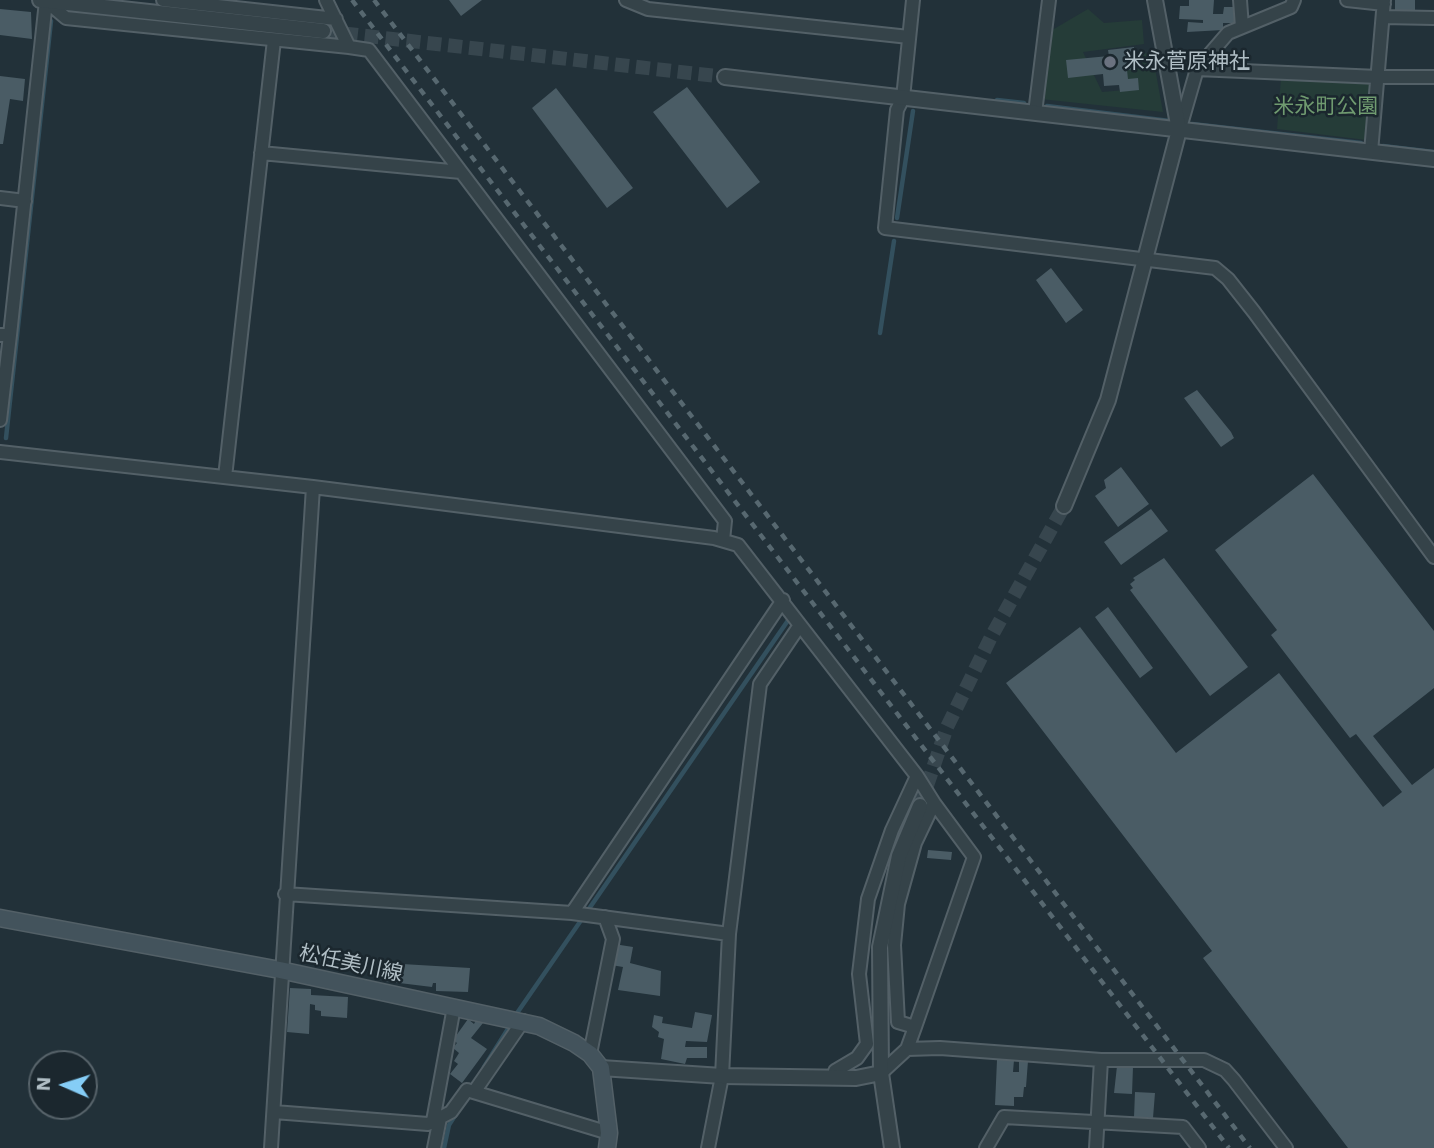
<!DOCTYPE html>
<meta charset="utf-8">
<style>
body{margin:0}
#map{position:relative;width:1434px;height:1148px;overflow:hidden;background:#223139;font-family:"Work Sans",sans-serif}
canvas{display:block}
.north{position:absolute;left:28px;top:1050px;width:70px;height:70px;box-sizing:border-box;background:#1b272e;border:2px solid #57636a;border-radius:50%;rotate:273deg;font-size:19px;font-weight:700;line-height:28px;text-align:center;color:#b0bec5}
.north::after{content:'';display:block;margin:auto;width:24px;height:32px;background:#85cdf6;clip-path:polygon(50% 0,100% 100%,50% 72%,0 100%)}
</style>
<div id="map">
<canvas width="1434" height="1148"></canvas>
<div class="north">N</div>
</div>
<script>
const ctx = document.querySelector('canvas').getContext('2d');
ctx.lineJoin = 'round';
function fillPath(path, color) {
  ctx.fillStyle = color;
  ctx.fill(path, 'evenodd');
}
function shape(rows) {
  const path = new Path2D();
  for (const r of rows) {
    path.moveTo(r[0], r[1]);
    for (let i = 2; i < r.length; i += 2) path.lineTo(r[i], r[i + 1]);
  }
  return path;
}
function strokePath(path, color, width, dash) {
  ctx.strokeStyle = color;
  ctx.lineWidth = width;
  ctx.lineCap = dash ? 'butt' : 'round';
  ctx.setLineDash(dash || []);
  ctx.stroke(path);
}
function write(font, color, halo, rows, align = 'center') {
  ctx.font = font + ' "Work Sans","Noto Sans JP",sans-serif';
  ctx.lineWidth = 5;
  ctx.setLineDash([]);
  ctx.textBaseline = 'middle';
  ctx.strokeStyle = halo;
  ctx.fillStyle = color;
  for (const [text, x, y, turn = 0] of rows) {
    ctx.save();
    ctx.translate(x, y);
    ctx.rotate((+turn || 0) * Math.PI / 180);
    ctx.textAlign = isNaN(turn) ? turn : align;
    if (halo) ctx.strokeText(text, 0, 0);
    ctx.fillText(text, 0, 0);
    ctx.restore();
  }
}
fillPath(shape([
 [1088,9,1104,23,1142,20,1144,44,1083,52,1102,92,1125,90,1126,57,1152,52,1163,112,1031,98,1042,36],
 [1281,78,1371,83,1366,140,1277,129]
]), '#253c38');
strokePath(shape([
 [997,100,1024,103],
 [1047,106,1170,121],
 [1192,124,1361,143],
 [1383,146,1434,152],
 [897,218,913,111],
 [880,333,894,241],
 [6,438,51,21],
 [515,1016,789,619],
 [484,1067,511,1024],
 [444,1148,449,1125,456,1114]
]), '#33505e', 4.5);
fillPath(shape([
 [449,0,482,0,461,16],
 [1189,0,1214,0,1213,14,1223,14,1224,7,1237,7,1236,23,1223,23,1223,30,1187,32,1188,22,1203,23,1203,20,1179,19,1180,6,1189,6],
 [1395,0,1415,0,1415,12,1395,12],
 [0,9,31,12,32,39,0,35],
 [1134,47,1136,69,1127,70,1128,79,1138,78,1139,90,1120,92,1119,85,1104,86,1103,74,1068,78,1066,60,1109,56,1108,50],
 [0,76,25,79,23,101,10,99,3,144,0,144],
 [687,87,760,182,727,208,653,112],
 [556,88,633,188,607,208,532,108],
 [1051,268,1083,310,1066,323,1036,280],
 [1197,390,1231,432,1234,438,1221,447,1184,398],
 [1121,467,1149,504,1118,527,1095,496,1106,488,1104,480],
 [1313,474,1434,631,1434,688,1373,736,1412,785,1434,768,1434,1148,1348,1148,1203,958,1212,951,1006,683,1080,627,1176,753,1279,673,1383,807,1402,792,1356,734,1350,738,1271,635,1277,630,1215,550],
 [1151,509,1168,531,1121,565,1104,542],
 [1164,558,1248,667,1210,696,1130,590,1133,588,1130,584,1135,580,1133,578],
 [1108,607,1153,668,1140,678,1095,617],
 [928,850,952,852,951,860,927,858],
 [614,944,633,947,630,963,661,971,660,996,618,990,623,967,611,965],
 [385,962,398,963,397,974,402,974,402,964,470,968,468,992,436,991,436,983,433,983,432,987,383,981],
 [290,988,311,989,311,995,348,997,347,1018,321,1016,321,1011,315,1010,315,1005,310,1004,309,1034,287,1032],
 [695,1012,712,1015,707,1042,686,1041,685,1047,707,1047,707,1058,687,1058,685,1064,661,1059,664,1039,658,1037,659,1032,652,1027,654,1015,663,1017,662,1023,692,1028],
 [468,1019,474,1024,476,1020,483,1023,471,1038,487,1049,462,1083,450,1074,458,1064,454,1061,459,1053,453,1048,457,1043,453,1040],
 [997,1060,1014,1060,1013,1072,1019,1072,1019,1060,1028,1061,1026,1087,1024,1087,1023,1097,1014,1097,1014,1106,995,1105],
 [1117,1066,1133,1067,1132,1094,1114,1093],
 [1135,1092,1155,1093,1153,1118,1134,1117]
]), '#4a5c65');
strokePath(shape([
 [323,31,725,77],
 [920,806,947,727,991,637,1064,506]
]), '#37464e', 14, [14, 7]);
const minor = shape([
 [163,0,336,19],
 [626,0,648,9,909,37],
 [913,0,903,98,897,110,885,228,1215,268,1228,279,1254,312,1434,557],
 [1240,0,1242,27],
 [1347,0,1384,4],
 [46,1,66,18,349,47,326,0],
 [1383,17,1434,18],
 [349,47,369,50,725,521,723,540],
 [1197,69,1378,77,1434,77],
 [1035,113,1049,0],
 [1180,128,1197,69,1228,33,1291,7,1294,0],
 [1371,152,1384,0],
 [261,153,461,172],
 [0,198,25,201],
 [0,335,10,335,46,1],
 [0,420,10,335],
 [0,452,313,487,714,538,738,545,917,776,934,803],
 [225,477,274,40],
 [285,894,572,913,783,600],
 [572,913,729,934],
 [907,1049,940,1048,1101,1060,1204,1060,1225,1070,1234,1080,1286,1148],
 [590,1054,613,939,605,917],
 [881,1073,907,1049,915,1027,974,857,934,803,915,843,898,904,894,945,898,1022,915,1027],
 [834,1077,835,1071,857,1058,867,1044,859,974,868,899,892,830,917,776],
 [474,1092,523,1021],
 [274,1112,428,1124,451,1112,467,1090,609,1133],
 [433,1121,454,1007],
 [271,1148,313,487],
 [434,1148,440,1118],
 [708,1148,722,1076,729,934,760,684,800,625],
 [986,1148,1004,1117,1183,1127,1199,1148],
 [1096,1148,1101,1060]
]);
const tertiary = shape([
 [40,0,323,31],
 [725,77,1434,159],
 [1064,506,1108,400,1179,130,1155,0],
 [601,1068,722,1076,856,1078,881,1073],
 [892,1148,881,1073,880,947,899,856,920,806]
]);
const secondary = shape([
 [0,918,280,970,539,1026,574,1043,590,1054,601,1068,609,1133,607,1148]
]);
strokePath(minor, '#536067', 16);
strokePath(tertiary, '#536067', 18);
strokePath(secondary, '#536067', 19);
strokePath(minor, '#354349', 12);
strokePath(tertiary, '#354349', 14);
strokePath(secondary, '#43535c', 16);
strokePath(shape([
 [352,0,1229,1148],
 [374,0,1250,1148]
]), '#576870', 4.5, [7, 7]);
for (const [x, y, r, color] of [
 [1110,62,7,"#6b7280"]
]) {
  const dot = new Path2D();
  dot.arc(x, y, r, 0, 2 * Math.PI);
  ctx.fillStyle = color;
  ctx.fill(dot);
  strokePath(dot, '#1b272e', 2.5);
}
write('21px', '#b0bec5', '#1b272e', [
 ["米永菅原神社",1124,62]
], 'left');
write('21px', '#709b70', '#1b272e', [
 ["米永町公園",1326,107]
]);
write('21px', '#b0bec5', '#1b272e', [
 ["松任美川線",351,964,12]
]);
</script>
